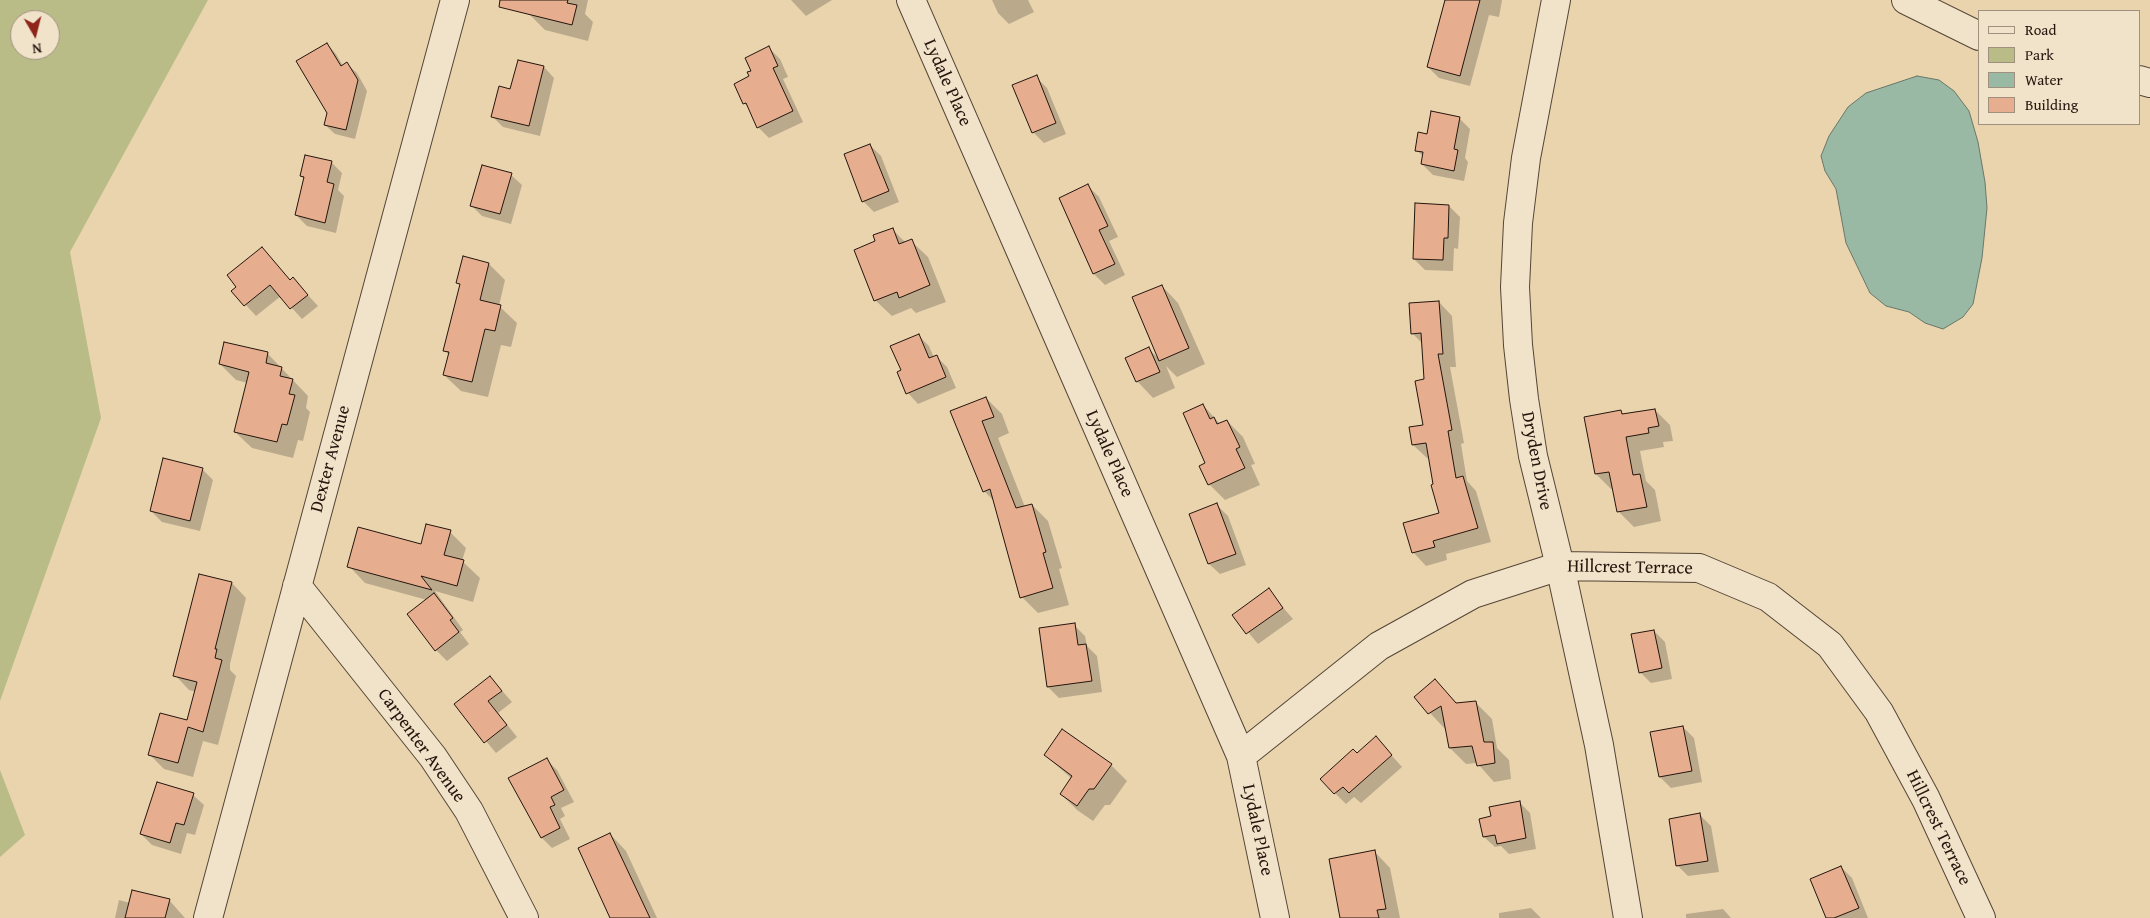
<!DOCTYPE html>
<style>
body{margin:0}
#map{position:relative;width:2150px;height:918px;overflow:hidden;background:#e9d4ae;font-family:"Gentium Book Plus",serif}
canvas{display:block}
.legend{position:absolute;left:1978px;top:10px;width:162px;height:115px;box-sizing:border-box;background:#f1e3ca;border:1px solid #9f917e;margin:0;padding:6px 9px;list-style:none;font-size:15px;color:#24150d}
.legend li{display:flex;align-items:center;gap:10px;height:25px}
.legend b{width:25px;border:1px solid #9f917e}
.north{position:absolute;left:10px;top:10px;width:50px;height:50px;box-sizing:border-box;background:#f1e3ca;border:1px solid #9f917e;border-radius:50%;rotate:172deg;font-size:14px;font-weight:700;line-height:20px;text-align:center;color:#24150d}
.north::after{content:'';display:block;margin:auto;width:18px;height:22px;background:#8f2418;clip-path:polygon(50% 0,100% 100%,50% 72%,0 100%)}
</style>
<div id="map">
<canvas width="2150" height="918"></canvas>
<ul class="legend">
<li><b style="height:6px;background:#f1e3ca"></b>Road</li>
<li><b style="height:14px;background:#babc88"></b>Park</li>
<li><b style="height:14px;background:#99b9a5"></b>Water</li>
<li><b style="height:14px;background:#e6ad8f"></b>Building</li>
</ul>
<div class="north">N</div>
</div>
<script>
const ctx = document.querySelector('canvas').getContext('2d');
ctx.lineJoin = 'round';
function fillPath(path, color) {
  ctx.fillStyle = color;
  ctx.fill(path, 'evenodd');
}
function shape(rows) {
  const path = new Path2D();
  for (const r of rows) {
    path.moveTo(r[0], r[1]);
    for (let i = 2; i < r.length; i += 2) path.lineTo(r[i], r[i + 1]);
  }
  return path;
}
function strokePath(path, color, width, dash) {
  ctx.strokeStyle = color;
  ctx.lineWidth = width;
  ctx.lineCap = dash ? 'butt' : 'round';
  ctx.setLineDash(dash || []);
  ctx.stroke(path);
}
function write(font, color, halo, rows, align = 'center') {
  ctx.font = font + ' "Gentium Book Plus",serif';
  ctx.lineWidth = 4;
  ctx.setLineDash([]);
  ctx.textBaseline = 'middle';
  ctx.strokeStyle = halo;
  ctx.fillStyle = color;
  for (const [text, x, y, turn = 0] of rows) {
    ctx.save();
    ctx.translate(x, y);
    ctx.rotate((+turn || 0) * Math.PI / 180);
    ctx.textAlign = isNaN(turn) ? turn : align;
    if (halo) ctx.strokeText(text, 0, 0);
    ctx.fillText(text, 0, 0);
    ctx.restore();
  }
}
fillPath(shape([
 [0,0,208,0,70,252,101,418,0,701],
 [20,20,50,20,50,50,20,50],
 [0,770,25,835,0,857]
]), '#babc88');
const water = shape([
 [1917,76,1939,80,1954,91,1969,111,1978,142,1985,182,1987,208,1982,258,1973,304,1963,317,1943,329,1925,323,1909,312,1886,306,1870,293,1846,243,1836,189,1825,171,1821,156,1829,136,1848,107,1866,93,1917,76]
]);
fillPath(water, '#99b9a5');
strokePath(water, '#6a7768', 1);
fillPath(shape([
 [532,0,588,0,585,14,593,22,588,41,545,30,529,14],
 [791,0,832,0,806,16],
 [992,0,1028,0,1034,12,1009,24,998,13],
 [1455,0,1502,0,1499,17,1489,15,1470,86,1439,78,1428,67],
 [327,44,336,54,343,66,347,64,357,73,367,91,355,139,335,134,325,125,328,113],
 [769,48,780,59,788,77,783,79,803,122,769,138,758,127,750,109,744,103,751,77],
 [544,67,554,78,540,136,503,127,492,116,511,91],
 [1036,77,1047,88,1066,134,1044,143,1033,132],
 [1459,118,1470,129,1465,158,1468,162,1464,181,1433,175,1422,164,1424,157,1416,150],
 [870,145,881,156,899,202,874,212,863,201],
 [331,162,342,173,338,190,344,196,336,233,307,226,296,215,304,179,301,176],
 [511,175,522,185,511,224,482,216,471,205],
 [1088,186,1099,197,1118,237,1109,241,1125,275,1105,285,1094,274,1061,198],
 [1449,206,1460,217,1458,249,1454,248,1453,271,1425,270,1414,259],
 [892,229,906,243,911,241,928,257,946,302,916,313,911,308,892,316,875,300,877,242],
 [262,248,291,281,293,279,318,306,302,319,281,296,256,316,233,291,238,287],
 [489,264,505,280,499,306,517,323,511,347,501,345,488,397,461,391,444,375,449,355,445,351,461,286,458,282],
 [1162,286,1178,303,1205,364,1177,377,1166,366,1175,388,1153,398,1137,381,1149,349,1160,360],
 [1439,302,1452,316,1456,367,1450,367,1464,443,1461,444,1467,481,1476,491,1491,542,1446,554,1447,560,1426,566,1413,552,1440,514,1429,458,1427,458,1413,445,1411,428,1425,426,1426,380,1423,344,1413,334],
 [918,335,929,346,934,358,936,356,947,367,956,388,918,404,908,393,902,371],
 [268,354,308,396,306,408,310,412,303,441,298,440,293,458,252,448,235,432,248,383,236,380,220,364],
 [986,398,1002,414,1009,433,998,438,1025,507,1032,505,1048,521,1062,568,1059,569,1069,605,1038,613,1022,597,995,502,984,491,952,411],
 [1203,405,1220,424,1227,421,1243,437,1255,464,1251,465,1260,485,1225,500,1209,484],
 [1655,410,1670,425,1673,441,1663,442,1664,447,1640,451,1646,481,1655,490,1661,521,1634,527,1619,512,1614,488,1611,489,1596,474,1620,411,1625,415],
 [202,469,213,480,200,531,162,522,151,511],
 [1217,505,1228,516,1246,565,1220,574,1209,564,1191,514],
 [450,532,466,548,462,561,480,578,473,602,435,591,463,630,460,632,469,644,447,661,436,650,427,600,365,583,349,566,422,546],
 [232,583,246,598,230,664,230,670,236,676,218,745,203,741,193,777,164,769,150,755,187,721,196,692,189,690,175,675],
 [1268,590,1293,619,1258,644,1234,615],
 [1074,625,1085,636,1087,646,1097,656,1102,692,1059,698,1048,687],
 [1654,631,1665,642,1672,679,1651,683,1640,672],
 [490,677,512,702,498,713,517,737,496,753,455,704],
 [1435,681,1458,704,1475,702,1492,719,1497,748,1509,760,1511,779,1494,782,1477,763,1466,764,1450,748,1446,730,1416,698],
 [1683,727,1694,738,1702,782,1671,788,1660,777],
 [1376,738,1402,767,1361,803,1354,797,1346,804,1335,793,1357,755],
 [1045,755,1111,765,1127,781,1110,805,1105,805,1093,821,1077,810,1061,794,1072,779],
 [546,759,557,770,574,802,561,808,565,816,560,819,570,839,552,848,542,838],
 [193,795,204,805,195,835,187,833,181,854,152,845,141,834],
 [1519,802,1530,813,1536,849,1509,854,1501,846,1495,847,1484,837,1493,817],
 [1700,815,1711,826,1719,872,1688,876,1678,866],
 [610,834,626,851,657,918,611,918],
 [1374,851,1390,868,1400,918,1341,918],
 [1841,867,1852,878,1868,918,1827,918],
 [119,900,130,903,169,900,185,918,115,918],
 [1531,908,1541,918,1499,918,1499,913],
 [1723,909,1731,918,1686,918,1686,914]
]), '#0003');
const building = shape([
 [500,0,568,0,567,3,577,5,572,25,499,7,500,0],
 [1445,0,1480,0,1460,76,1427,67,1445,0],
 [327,43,341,66,347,62,358,80,346,130,324,125,327,113,296,61,327,43],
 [769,46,778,66,773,68,793,111,757,128,746,103,743,104,734,84,749,76,747,72,751,71,745,58,769,46],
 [518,60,544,66,529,126,491,117,499,86,510,89,518,60],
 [1037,75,1056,123,1032,133,1012,85,1037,75],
 [1431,111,1460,117,1454,149,1458,150,1454,171,1421,164,1423,152,1415,151,1418,132,1427,134,1431,111],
 [870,144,889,191,862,202,844,154,870,144],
 [305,155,332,161,327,182,334,184,325,223,295,215,304,177,300,176,305,155],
 [482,165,512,173,500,214,470,206,482,165],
 [1088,184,1108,226,1099,230,1115,264,1093,274,1059,198,1088,184],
 [1415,203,1449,205,1448,238,1444,238,1443,260,1413,259,1415,203],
 [893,228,899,244,912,239,930,285,899,298,897,292,874,301,854,250,875,241,873,235,893,228],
 [262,247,290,280,293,277,308,295,290,309,270,285,244,306,231,291,236,287,227,275,262,247],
 [463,256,489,263,480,300,501,305,495,331,485,329,472,382,443,375,449,352,443,351,460,284,456,283,463,256],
 [1162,285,1189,348,1159,361,1132,297,1162,285],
 [1439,301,1443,354,1438,354,1452,430,1448,431,1456,478,1463,476,1478,528,1433,541,1435,547,1412,553,1403,523,1439,513,1431,485,1433,484,1426,443,1412,445,1409,427,1423,425,1415,381,1424,379,1421,333,1411,334,1409,303,1439,301],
 [919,334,929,358,937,355,946,377,906,394,897,372,901,370,890,346,919,334],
 [224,342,268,352,266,363,282,367,280,376,293,379,289,394,295,395,287,425,282,424,277,442,234,432,249,372,219,364,224,342],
 [1149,347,1160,372,1136,382,1125,358,1149,347],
 [986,397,994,417,982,421,1016,508,1032,504,1046,552,1043,553,1053,588,1020,598,990,489,983,492,950,411,986,397],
 [1203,404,1210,419,1214,417,1217,424,1227,420,1240,447,1236,449,1245,468,1208,485,1199,466,1205,463,1183,413,1203,404],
 [1655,409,1659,426,1648,428,1649,433,1626,437,1633,475,1640,474,1647,507,1617,512,1609,472,1595,474,1584,417,1621,410,1622,414,1655,409],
 [163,458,203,468,190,521,150,511,163,458],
 [1217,503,1236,554,1208,564,1189,514,1217,503],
 [426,524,451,530,444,555,464,560,457,586,421,576,432,590,347,567,358,527,421,544,426,524],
 [199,574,232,582,215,649,217,649,215,658,222,660,203,732,188,727,178,763,148,755,160,713,187,720,197,682,173,676,199,574],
 [1269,588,1283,608,1246,634,1232,615,1269,588],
 [434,593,453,618,450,620,459,632,435,651,407,614,434,593],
 [1075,623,1078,645,1086,644,1092,681,1047,687,1039,628,1075,623],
 [1654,630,1662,668,1639,673,1631,634,1654,630],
 [490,676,502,691,488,701,507,725,484,743,454,704,490,676],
 [1435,679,1456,703,1476,701,1484,742,1493,742,1495,763,1477,766,1472,746,1449,748,1441,706,1428,714,1414,697,1435,679],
 [1683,726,1692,771,1659,777,1650,732,1683,726],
 [1062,729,1112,764,1094,789,1089,789,1077,806,1060,794,1072,776,1044,755,1062,729],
 [1376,736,1392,755,1349,793,1343,787,1334,794,1320,779,1353,749,1357,753,1376,736],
 [547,758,564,790,551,797,555,805,550,807,560,828,541,838,508,778,547,758],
 [157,782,194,793,184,825,176,823,170,843,140,834,157,782],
 [1520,801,1526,838,1497,844,1495,835,1483,837,1479,819,1491,816,1489,807,1520,801],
 [1700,813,1708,861,1676,866,1669,819,1700,813],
 [610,833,650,918,610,918,578,848,610,833],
 [1375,850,1386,909,1377,910,1379,918,1340,918,1329,859,1375,850],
 [1841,866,1859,908,1834,918,1826,918,1810,879,1841,866],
 [132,890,170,899,165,918,125,918,132,890]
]);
fillPath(building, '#e6ad8f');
strokePath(building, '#24150d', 1);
const minor = shape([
 [911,0,1241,756,1275,918],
 [1556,0,1526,158,1518,223,1515,287,1518,345,1524,399,1533,456,1560,566,1599,745,1628,918],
 [1906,0,1979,36],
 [2139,80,2150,83],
 [297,586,433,757,469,811,524,918],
 [1241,756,1379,646,1473,594,1560,566,1699,568,1768,597,1830,645,1879,712,1926,799,1981,918],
 [208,918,455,0]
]);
strokePath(minor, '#554535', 30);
strokePath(minor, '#f1e3ca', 28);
write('18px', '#24150d', '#f1e3ca', [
 ["Lydale Place",947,83,66],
 ["Lydale Place",1109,454,66],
 ["Dexter Avenue",331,459,-75],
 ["Dryden Drive",1536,461,79],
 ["Hillcrest Terrace",1630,568,1],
 ["Carpenter Avenue",421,746,54],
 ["Hillcrest Terrace",1938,828,64],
 ["Lydale Place",1257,830,78]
]);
</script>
